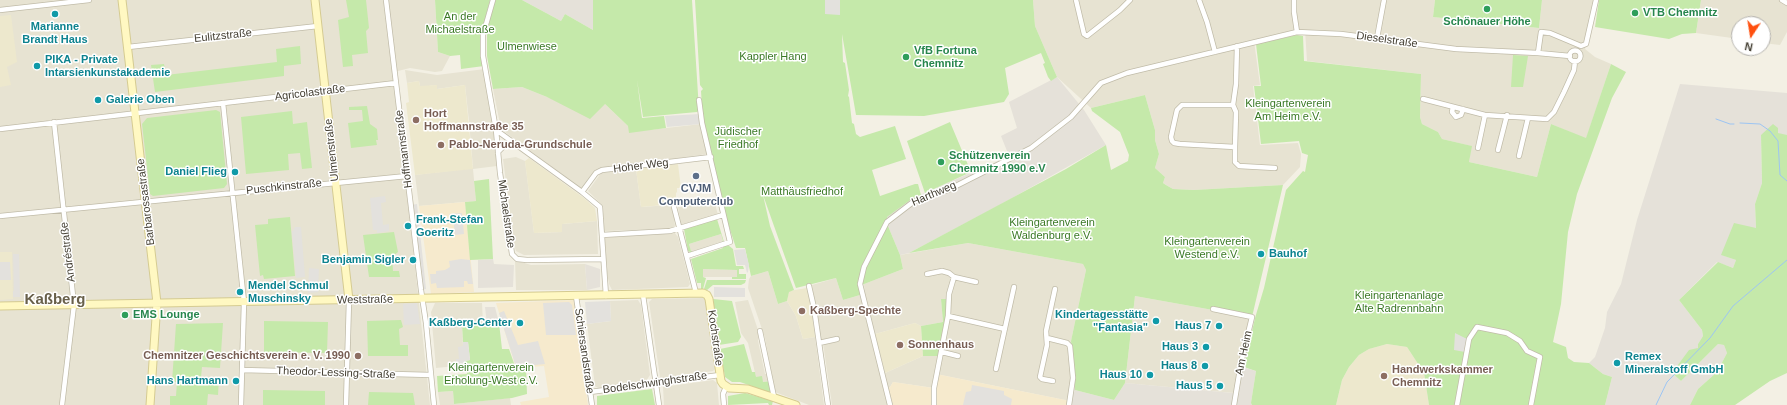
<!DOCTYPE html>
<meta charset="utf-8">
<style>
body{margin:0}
#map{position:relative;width:1787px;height:405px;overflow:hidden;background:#f3f0e4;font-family:Arial,sans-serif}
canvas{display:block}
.north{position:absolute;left:1731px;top:16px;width:40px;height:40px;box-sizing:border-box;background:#fff;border:1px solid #b5b3ae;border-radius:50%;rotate:192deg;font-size:11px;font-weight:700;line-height:16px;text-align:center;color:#454034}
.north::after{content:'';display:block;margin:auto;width:14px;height:18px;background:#ff500f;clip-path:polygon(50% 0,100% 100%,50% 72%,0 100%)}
</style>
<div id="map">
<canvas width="1787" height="405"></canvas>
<div class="north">N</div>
</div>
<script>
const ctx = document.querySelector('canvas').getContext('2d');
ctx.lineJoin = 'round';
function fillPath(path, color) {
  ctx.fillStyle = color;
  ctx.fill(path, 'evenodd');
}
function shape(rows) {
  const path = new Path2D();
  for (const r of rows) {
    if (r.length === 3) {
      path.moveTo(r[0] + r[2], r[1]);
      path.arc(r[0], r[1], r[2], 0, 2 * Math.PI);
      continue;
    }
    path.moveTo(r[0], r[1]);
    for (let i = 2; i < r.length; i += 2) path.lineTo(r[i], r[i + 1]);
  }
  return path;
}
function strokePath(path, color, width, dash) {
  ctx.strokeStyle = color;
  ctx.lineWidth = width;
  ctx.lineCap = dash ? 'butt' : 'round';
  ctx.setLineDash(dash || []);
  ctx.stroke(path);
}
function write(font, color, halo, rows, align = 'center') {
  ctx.font = font + ' Arial,sans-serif';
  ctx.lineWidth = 3;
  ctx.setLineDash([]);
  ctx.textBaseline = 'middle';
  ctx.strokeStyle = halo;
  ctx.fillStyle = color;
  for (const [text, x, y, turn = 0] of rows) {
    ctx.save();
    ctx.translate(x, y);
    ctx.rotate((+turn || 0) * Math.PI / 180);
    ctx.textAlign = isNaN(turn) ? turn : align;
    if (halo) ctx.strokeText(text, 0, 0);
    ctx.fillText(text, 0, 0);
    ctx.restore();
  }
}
fillPath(shape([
 [0,0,435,0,438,52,450,56,442,71,435,72,410,68,394,72,430,405,0,405],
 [1033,0,1435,0,1433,17,1539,28,1542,0,1595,0,1585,49,1595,57,1611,64,1586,139,1551,124,1537,177,1469,162,1471,146,1442,139,1438,132,1422,124,1420,117,1421,74,1307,61,1305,30,1254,41,1260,85,1253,86,1260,145,1298,143,1301,154,1300,167,1283,185,1194,190,1173,189,1163,183,1165,177,1155,168,1159,154,1155,140,1155,130,1145,95,1091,108,1057,77,1035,26],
 [1701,0,1787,0,1787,32,1780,45,1763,43,1763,24,1739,24,1739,39,1696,33],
 [485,69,493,119,497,166,473,169,476,201,419,206,415,175,473,168,469,121,465,85,437,89,437,85,420,87,419,81,407,83,405,70,437,75],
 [522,87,547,97,605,104,628,126,649,130,701,124,707,154,606,168,593,173,583,187,580,188,501,129,493,89],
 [516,157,525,161,534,233,562,232,562,224,597,221,598,254,524,255,516,251,514,245,503,159],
 [636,169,641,207,671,205,673,207,675,227,665,229,604,231,603,206,588,191,601,173],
 [716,199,715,204,718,215,681,225,678,207],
 [674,232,678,237,690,284,688,287,612,290,609,284,605,262,604,238],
 [721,234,723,241,691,252,689,244],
 [968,243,1083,264,1086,270,1071,341,1075,390,1070,401,936,374,934,388,893,382,890,387,888,388,885,373,923,356,938,356,946,299,941,299,943,322,921,326,915,323,875,334,865,297,864,284,903,269,900,255],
 [515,260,531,265,585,264,587,290,516,290],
 [703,269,737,270,737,277,703,277],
 [768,271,778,304,787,301,796,316,803,339,815,337,824,405,809,405,775,392,765,338,748,288,749,279,751,276],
 [836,278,843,300,860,295,888,405,832,405,823,343,824,341,820,340,812,285],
 [1135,296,1252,317,1234,393,1125,383],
 [705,298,707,300,715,369,713,371,662,379,660,377,649,302,652,299],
 [638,300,641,305,650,375,646,381,598,388,595,386,587,324,611,321,610,301],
 [748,300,759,333,758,341,765,374,769,374,771,381,763,382,756,377,748,343,741,333,735,302],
 [435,303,482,303,483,324,462,326,463,346,459,359,456,359,456,366,436,368,431,312],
 [713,380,717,383,719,405,664,405,663,387],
 [453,391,454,404,510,398,511,405,440,405,438,392]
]), '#e7e3d2');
fillPath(shape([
 [465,202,474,292,431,294,419,206],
 [574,300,588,405,521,405,520,402,549,397,544,366,516,368,496,303],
 [936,374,1070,401,1069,405,893,405,888,388,890,387,893,382,933,388]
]), '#f6eacd');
fillPath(shape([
 [522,0,595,0,593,30,565,14,561,21],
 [1057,77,1084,110,1106,145,998,206,909,253,900,255,888,226,887,216,913,198,1009,156,1001,136,1017,128,1009,102],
 [1680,84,1787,93,1787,135,1781,135,1778,133,1761,135,1762,183,1755,204,1756,228,1722,255,1736,260,1733,268,1717,262,1679,300,1702,330,1703,336,1698,344,1698,348,1672,373,1681,381,1718,344,1724,345,1727,353,1717,372,1698,389,1690,405,1605,405,1612,377,1603,374,1589,363,1595,357,1605,328,1607,312,1621,284,1637,220],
 [493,259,494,264,514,265,513,287,478,288,478,260],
 [585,264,600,269,600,287,587,290],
 [485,307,495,307,499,323,487,324],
 [1239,366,1256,371,1251,403,1252,405,1069,405,1075,390,1114,400,1125,383,1233,393]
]), '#e5e1d9');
fillPath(shape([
 [11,15,17,62,7,67,11,85,0,87,0,16],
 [419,81,420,86,437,85,437,89,465,85,473,169,415,175,406,103,409,102,407,83],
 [529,158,584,198,595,208,597,221,562,224,562,232,534,233,525,161],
 [678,164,681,188,677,188,677,192,676,193,676,204,641,207,636,169],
 [0,252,12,252,13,299,0,300],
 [807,288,809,289,815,337,803,339,796,316,787,301,789,291],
 [915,323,921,326,923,356,885,373,875,334],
 [1387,344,1407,347,1424,373,1429,405,1336,405,1342,380,1349,367,1359,355,1369,349]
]), '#ede8cd');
fillPath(shape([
 [346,0,366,0,369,28,366,31,368,53,352,55,353,66,343,67,338,20,349,17],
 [435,0,490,0,481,34,484,66,461,69,460,55,450,56,438,52],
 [494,0,522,0,561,21,565,14,593,30,593,0,692,0,699,110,697,112,643,117,637,80,642,118,664,116,666,128,629,133,628,126,605,104,590,119,547,97,522,87,493,89,487,56,487,32],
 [695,0,1033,0,1035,26,1057,77,1051,81,1048,77,1043,64,1045,63,1041,53,1005,68,1009,94,1004,102,924,116,856,115,842,34,843,62,845,63,849,90,848,96,849,97,852,123,854,124,856,134,860,137,895,126,906,159,872,170,880,196,915,184,918,184,921,195,913,198,887,217,888,226,900,255,903,269,859,286,860,295,843,300,836,278,796,288,763,195,770,226,794,290,789,292,787,301,778,304,768,271,751,276,745,248,736,248,720,199,703,123,701,91,703,89,700,85],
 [1435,0,1542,0,1539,28,1433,17],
 [1599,0,1701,0,1696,33,1682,34,1669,39,1595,27],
 [1297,35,1303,36,1304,61,1421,74,1420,117,1422,124,1438,132,1442,139,1472,146,1469,162,1537,177,1551,124,1586,138,1611,64,1626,72,1612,98,1577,194,1568,232,1561,304,1553,342,1566,347,1568,358,1574,362,1589,363,1603,374,1612,377,1605,405,1429,405,1424,373,1407,347,1387,344,1369,349,1359,355,1349,367,1342,380,1336,405,1252,405,1251,403,1256,371,1244,367,1255,318,1264,288,1286,190,1303,171,1305,172,1308,155,1302,153,1299,141,1261,144,1254,86,1261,86,1256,44],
 [300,46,301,64,284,66,284,76,155,92,151,65,164,64,166,75,277,62,276,49],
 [1513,55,1528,56,1523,87,1511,87],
 [1145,95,1155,130,1155,140,1159,154,1155,168,1165,177,1163,183,1166,185,1173,189,1194,190,1283,185,1252,317,1135,296,1125,383,1114,400,1075,390,1071,341,1086,270,1083,264,968,243,909,253,1066,169,1106,145,1111,170,1128,161,1129,155,1120,132,1092,111,1091,108],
 [367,106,370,124,377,129,378,140,376,140,377,145,351,148,348,123,363,121,362,110,349,110,349,107],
 [216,110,220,112,227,184,224,188,153,196,150,194,142,124,147,118],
 [292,111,293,124,307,122,312,168,302,169,300,153,288,154,289,170,246,174,241,117],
 [950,122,971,172,925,193,907,141],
 [1773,124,1778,128,1778,133,1787,135,1787,373,1770,381,1735,405,1690,405,1698,389,1717,372,1727,353,1724,345,1718,344,1681,381,1672,373,1689,350,1698,348,1698,344,1703,336,1702,330,1679,300,1718,262,1733,268,1736,260,1721,255,1734,223,1756,228,1755,204,1762,183,1761,135],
 [489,179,493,259,470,260,465,202,476,201,474,181],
 [290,217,295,276,264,279,263,275,260,276,255,225,268,224,268,219],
 [717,219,724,242,719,244,723,241,721,234,689,244,691,251,694,252,690,252,688,251,684,229],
 [394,232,398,252,392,257,393,271,399,271,400,277,369,277,363,235],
 [723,245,728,245,733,249,736,266,743,266,744,269,739,269,739,274,746,274,746,279,732,279,732,277,737,277,737,270,703,269,703,277,706,278,703,289,701,289,701,283,697,283,691,259,723,248],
 [707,280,746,280,745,283,741,285,713,285,707,290,704,289],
 [713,299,732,301,741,337,738,342,719,345],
 [941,299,946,299,948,308,938,356,923,356,921,326,943,322],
 [401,320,403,327,399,329,400,345,408,345,408,356,368,356,367,321],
 [264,321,328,322,327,353,264,352],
 [223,323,220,368,202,367,201,377,219,379,218,395,208,394,207,405,170,405,170,396,176,396,177,382,172,382,176,324],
 [499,323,502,349,509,349,516,369,526,368,527,394,512,398,454,404,453,391,438,392,437,376,467,374,465,361,470,360,468,342,463,342,462,325],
 [744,344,752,372,755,372,756,377,762,376,763,382,771,381,772,393,740,382,732,382,725,377,720,349],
 [652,389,655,405,597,405,597,396],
 [263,390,325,391,325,405,263,405],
 [369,392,413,393,415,405,368,405],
 [745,393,773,401,772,405,769,405,768,403,728,405,728,396]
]), '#c5e9aa');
fillPath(shape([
 [825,0,840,0,840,15,825,14],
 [700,114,701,124,667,127,665,116],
 [385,196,386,202,381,203,383,225,389,224,389,231,377,233,377,230,373,230,370,198],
 [417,204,426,289,421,290,411,205],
 [462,213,464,234,455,235,453,217,449,218,449,214],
 [295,227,301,227,305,277,296,278,292,231,293,231],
 [745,249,749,265,748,272,747,273,745,265,737,265,734,250],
 [13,254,19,254,20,297,13,297,13,291,14,291],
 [461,259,470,260,473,284,468,284,467,281,464,281,464,287,437,288,436,283,431,284,430,274,436,274,436,271,445,270,450,267,449,261],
 [0,262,10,262,11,280,0,280],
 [309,268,319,269,318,292,308,293],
 [714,287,745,288,745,297,714,297],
 [610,301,611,321,587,324,585,302],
 [569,302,572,305,576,335,546,335,543,303],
 [417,303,420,324,404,325,403,304],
 [504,311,518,345,538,341,545,364,516,367,499,313],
 [1455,333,1467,339,1465,352,1454,350],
 [463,342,468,342,470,360,465,361,466,368,456,369,456,359,459,359,458,347,463,346],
 [972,385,1004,391,1004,395,1012,399,1011,405,963,405,966,392,971,391]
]), '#e3e1dd');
strokePath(shape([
 [1716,119,1730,124,1734,124],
 [1740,123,1760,124,1770,131,1778,141,1780,175,1787,181],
 [1656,405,1667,382,1710,338,1733,306,1787,260]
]), '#9dc5f3', 1);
const street = shape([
 [386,0,421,290,426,323,434,405],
 [493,0,483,35,483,56,496,130,500,173,512,254,517,259,527,260,603,259],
 [1076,0,1084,34,1087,36,1120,10,1130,0],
 [1199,0,1207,22,1215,52],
 [1294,0,1294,12,1297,32],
 [1782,0,1787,3],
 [0,10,89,0],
 [1377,38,1384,0],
 [1237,46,1236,84,1233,105,1182,105,1177,110,1171,137,1172,141,1174,143,1180,144,1235,147,1235,162,1239,166,1275,168],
 [128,47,318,26],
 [1575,56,5.5],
 [1538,53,1570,56],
 [1423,99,1485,115,1547,119,1554,112,1564,92,1574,70,1575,61],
 [223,103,244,302,241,405],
 [1233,105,1236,112,1235,147],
 [1453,107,1452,112,1456,117,1461,115,1463,109],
 [54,122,74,305,62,405],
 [0,129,396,83],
 [496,130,582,192,600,207,606,296],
 [1478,148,1485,115],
 [1498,150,1507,115],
 [498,152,505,145,515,144],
 [1519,156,1528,118],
 [582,192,596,173,602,170,711,157],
 [674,207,696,293],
 [0,216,407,176],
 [602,235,670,231,723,215],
 [687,256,730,242,702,123,699,100],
 [927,274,942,271,949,273,954,277,949,294,948,316,934,388,934,405],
 [954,277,976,282],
 [809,286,814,308,828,405],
 [643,295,659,405],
 [576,296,592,405],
 [1213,309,1252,317,1241,363,1234,405],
 [814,311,832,308],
 [948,316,1005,329],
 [760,331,774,397],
 [1047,338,1067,343,1070,346,1073,378,1069,405],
 [819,343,837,339],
 [942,352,958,356],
 [996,369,1014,287],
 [242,370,431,375],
 [1053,381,1042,379,1040,377,1047,345,1046,331,1055,289],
 [590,392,720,375],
 [346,405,349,300],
 [724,405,723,394,726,387],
 [890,405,860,284,864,267,887,222,913,202,948,190,1031,148,1071,117,1101,83,1127,73,1297,32,1341,34,1456,49,1538,53,1541,32,1550,33,1581,46,1586,44,1596,0],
 [1457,405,1469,339,1477,327,1507,333,1520,341,1527,351,1540,357,1531,405]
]);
const secondary = shape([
 [122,0,157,303,150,405],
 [315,0,349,300],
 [0,306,703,293,707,295,709,299,721,381,723,384,729,388,748,389,796,405]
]);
strokePath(street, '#c1bca9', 6);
strokePath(secondary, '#d5cb91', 9);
strokePath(street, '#fff', 4.5);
strokePath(secondary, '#fff8c2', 7);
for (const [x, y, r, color] of [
 [1487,9,4,"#2e9e5b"],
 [1635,13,4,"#2e9e5b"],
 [55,14,4,"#0f9aa8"],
 [906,57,4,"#2e9e5b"],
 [37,66,4,"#0f9aa8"],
 [98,100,4,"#0f9aa8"],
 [416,120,4,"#8d6e63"],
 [441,145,4,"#8d6e63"],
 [941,162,4,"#2e9e5b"],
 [235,172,4,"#0f9aa8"],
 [696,176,4,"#5c6f8a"],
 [408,226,4,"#0f9aa8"],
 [1261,254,4,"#0f9aa8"],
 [413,260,4,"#0f9aa8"],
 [240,292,4,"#0f9aa8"],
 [802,311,4,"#8d6e63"],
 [125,315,4,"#2e9e5b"],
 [1156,321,4,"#0f9aa8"],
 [520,323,4,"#0f9aa8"],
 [1219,326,4,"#0f9aa8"],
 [900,345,4,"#8d6e63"],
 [1206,347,4,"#0f9aa8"],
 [358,356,4,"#8d6e63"],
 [1617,363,4,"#0f9aa8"],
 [1205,366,4,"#0f9aa8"],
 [1150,375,4,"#0f9aa8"],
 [1384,376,4,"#8d6e63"],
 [236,381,4,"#0f9aa8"],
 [1220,386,4,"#0f9aa8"]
]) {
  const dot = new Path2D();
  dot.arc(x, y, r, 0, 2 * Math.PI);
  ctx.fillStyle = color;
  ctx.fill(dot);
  strokePath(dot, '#fff', 1.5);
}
write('bold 11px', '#27864d', '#fff', [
 ["VTB Chemnitz",1643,13],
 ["Schönauer Höhe",1487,22,"center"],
 ["VfB Fortuna",914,51],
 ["Chemnitz",914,64],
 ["Schützenverein",949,156],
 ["Chemnitz 1990 e.V",949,169],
 ["EMS Lounge",133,315]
], 'left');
write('11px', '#3a7925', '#fff', [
 ["An der",460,17],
 ["Michaelstraße",460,30],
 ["Ulmenwiese",527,47],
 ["Kappler Hang",773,57],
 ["Kleingartenverein",1288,104],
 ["Am Heim e.V.",1288,117],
 ["Jüdischer",738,132],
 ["Friedhof",738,145],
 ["Matthäusfriedhof",802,192],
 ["Kleingartenverein",1052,223],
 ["Waldenburg e.V.",1052,236],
 ["Kleingartenverein",1207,242],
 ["Westend e.V.",1207,255],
 ["Kleingartenanlage",1399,296],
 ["Alte Radrennbahn",1399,309],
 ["Kleingartenverein",491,368],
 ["Erholung-West e.V.",491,381]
]);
write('bold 11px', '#0d838f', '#fff', [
 ["Marianne",55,27,"center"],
 ["Brandt Haus",55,40,"center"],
 ["PIKA - Private",45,60,"left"],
 ["Intarsienkunstakademie",45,73,"left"],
 ["Galerie Oben",106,100,"left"],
 ["Daniel Flieg",227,172],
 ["Frank-Stefan",416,220,"left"],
 ["Goeritz",416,233,"left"],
 ["Bauhof",1269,254,"left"],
 ["Benjamin Sigler",405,260],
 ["Mendel Schmul",248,286,"left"],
 ["Muschinsky",248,299,"left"],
 ["Kindertagesstätte",1148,315],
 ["\"Fantasia\"",1148,328],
 ["Kaßberg-Center",512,323],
 ["Haus 7",1211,326],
 ["Haus 3",1198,347],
 ["Remex",1625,357,"left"],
 ["Mineralstoff GmbH",1625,370,"left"],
 ["Haus 8",1197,366],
 ["Haus 10",1142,375],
 ["Hans Hartmann",228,381],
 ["Haus 5",1212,386]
], 'right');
write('11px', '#454034', '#fff', [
 ["Eulitzstraße",223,36,-6],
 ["Dieselstraße",1387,40,8],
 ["Agricolastraße",310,93,-7],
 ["Hoffmannstraße",404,149,-97],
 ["Ulmenstraße",332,150,-96],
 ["Hoher Weg",641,166,-7],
 ["Puschkinstraße",284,187,-6],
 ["Harthweg",934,194,-23],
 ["Barbarossastraße",146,202,-97],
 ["Michaelstraße",506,214,82],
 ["Andréstraße",68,252,-97],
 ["Weststraße",365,300,-1],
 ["Kochstraße",715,338,82],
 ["Schiersandstraße",584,351,82],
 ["Am Heim",1244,353,-78],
 ["Theodor-Lessing-Straße",336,373,2],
 ["Bodelschwinghstraße",655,383,-8]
]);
write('bold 11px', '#785e54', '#fff', [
 ["Hort",424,114],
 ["Hoffmannstraße 35",424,127],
 ["Pablo-Neruda-Grundschule",449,145],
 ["Kaßberg-Spechte",810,311],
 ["Sonnenhaus",908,345],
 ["Chemnitzer Geschichtsverein e. V. 1990",350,356,"right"],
 ["Handwerkskammer",1392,370],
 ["Chemnitz",1392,383]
], 'left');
write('bold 11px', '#4e5e75', '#fff', [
 ["CVJM",696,189],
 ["Computerclub",696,202]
]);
write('bold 15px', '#68604a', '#fff', [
 ["Kaßberg",55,300]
]);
</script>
